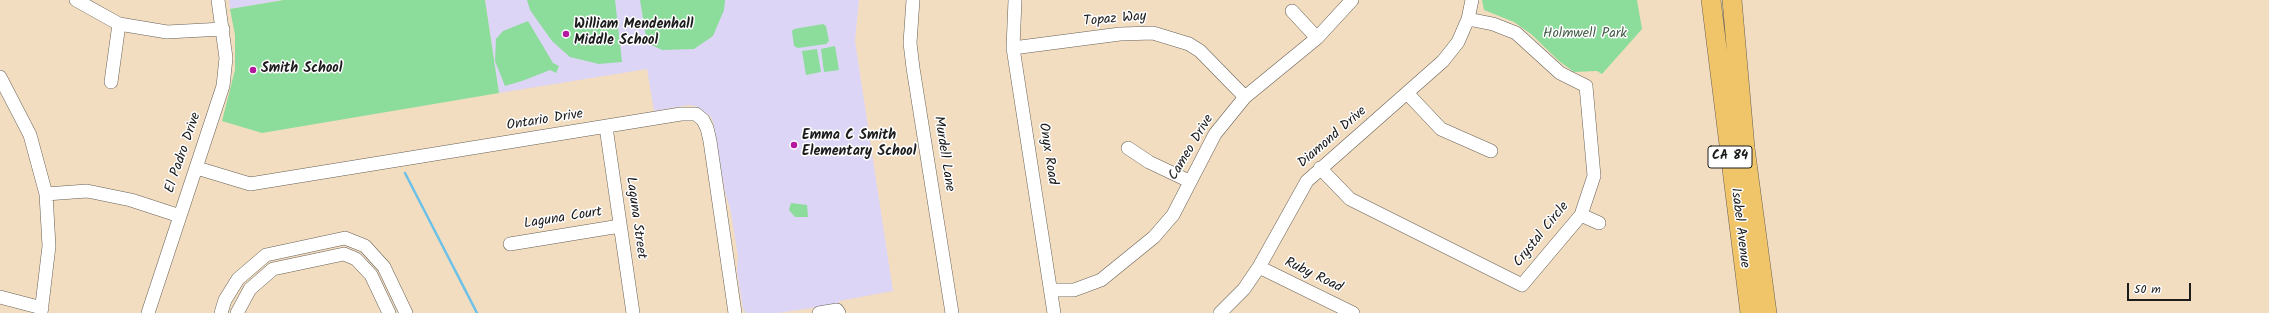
<!DOCTYPE html>
<style>
body{margin:0}
#map{position:relative;width:2269px;height:313px;overflow:hidden;background:#f3ddc0;font-family:Kalam,sans-serif}
canvas{display:block}
.scale{position:absolute;left:2127px;top:283px;width:64px;height:18px;box-sizing:border-box;border:2px solid #1c1c1c;border-top:0;padding-left:5px;font-size:12px;line-height:14px;white-space:nowrap;color:#1c1c1c;-webkit-text-stroke:3px #fff;paint-order:stroke}
</style>
<div id="map">
<canvas width="2269" height="313"></canvas>
<div class="scale">50 m</div>
</div>
<script>
const ctx = document.querySelector('canvas').getContext('2d');
ctx.lineJoin = 'round';
function fillPath(path, color) {
  ctx.fillStyle = color;
  ctx.fill(path, 'evenodd');
}
function shape(rows) {
  const path = new Path2D();
  for (const r of rows) {
    path.moveTo(r[0], r[1]);
    for (let i = 2; i < r.length; i += 2) path.lineTo(r[i], r[i + 1]);
  }
  return path;
}
function strokePath(path, color, width, dash) {
  ctx.strokeStyle = color;
  ctx.lineWidth = width;
  ctx.lineCap = dash ? 'butt' : 'round';
  ctx.setLineDash(dash || []);
  ctx.stroke(path);
}
function write(font, color, halo, rows, align = 'center') {
  ctx.font = font + ' Kalam,sans-serif';
  ctx.lineWidth = 3;
  ctx.setLineDash([]);
  ctx.textBaseline = 'middle';
  ctx.strokeStyle = halo;
  ctx.fillStyle = color;
  for (const [text, x, y, turn = 0] of rows) {
    ctx.save();
    ctx.translate(x, y);
    ctx.rotate((+turn || 0) * Math.PI / 180);
    ctx.textAlign = isNaN(turn) ? turn : align;
    if (halo) ctx.strokeText(text, 0, 0);
    ctx.fillText(text, 0, 0);
    ctx.restore();
  }
}
fillPath(shape([
 [229,0,283,0,230,9],
 [485,0,859,0,855,41,893,291,839,301,839,304,778,313,746,313,743,309,737,272,738,256,730,208,725,192,714,125,711,117,698,107,689,105,654,111,647,69,499,93]
]), '#ddd5f6');
fillPath(shape([
 [284,0,485,0,499,93,262,133,222,121,235,70,235,35,230,9],
 [527,0,615,0,622,62,599,64,570,57,552,41,530,10],
 [640,0,725,0,724,10,713,36,694,49,662,50,647,43],
 [1482,0,1637,0,1642,29,1602,74,1597,71,1574,72,1559,61,1531,34,1514,22,1484,10],
 [528,21,553,63,559,66,556,73,550,70,522,81,505,86,495,61,496,39,503,31],
 [823,24,826,26,829,41,826,44,798,48,794,46,792,31,794,29],
 [835,46,839,70,824,72,821,49],
 [817,49,821,72,806,75,802,51],
 [791,203,807,205,808,217,795,217,789,210]
]), '#8cdc9b');
strokePath(shape([
 [405,173,477,313]
]), '#6cc1e8', 2.5);
const minor = shape([
 [76,0,119,24,167,32,223,29],
 [913,0,910,43,913,68,952,313],
 [1015,0,1013,48,1054,313],
 [1292,11,1317,38],
 [1013,48,1120,34,1153,33,1189,44,1200,51,1245,97],
 [0,77,30,135,46,194,49,246,41,313],
 [111,82,119,24],
 [1407,93,1441,129,1491,151],
 [606,127,633,313],
 [1128,148,1149,162,1189,181],
 [197,168,250,184,681,114,696,114,703,120,707,128,710,141,735,313],
 [1320,168,1350,199,1522,285,1581,215,1594,176,1586,86,1560,73,1516,33,1493,24,1468,19],
 [46,194,87,191,131,200,180,216],
 [1581,215,1599,223],
 [510,244,620,226],
 [1259,267,1353,313],
 [1052,290,1074,290,1101,280,1154,237,1173,215,1215,134,1245,97,1317,38,1352,0],
 [0,297,42,308],
 [148,313,223,86,226,58,218,0],
 [221,313,225,300,238,279,266,255,345,238,365,246,384,267,406,313],
 [237,313,250,289,273,269,344,254,356,259,371,275,389,313],
 [819,313,837,310,839,313],
 [1220,313,1244,289,1259,267,1307,181,1443,61,1458,42,1468,19,1472,0]
]);
const highway = shape([
 [1711,0,1750,313],
 [1732,0,1745,148,1767,313]
]);
strokePath(minor, '#676055', 14);
strokePath(highway, '#676055', 20);
strokePath(minor, '#fff', 13);
strokePath(highway, '#f0c469', 19);
for (const [x, y, r, color] of [
 [566,34,4,"#b5179e"],
 [253,70,4,"#b5179e"],
 [794,145,4,"#b5179e"]
]) {
  const dot = new Path2D();
  dot.arc(x, y, r, 0, 2 * Math.PI);
  ctx.fillStyle = color;
  ctx.fill(dot);
  strokePath(dot, '#fff', 1.5);
}
for (const [x, y, w] of [
 [1730,157,44]
]) {
  const box = new Path2D();
  box.roundRect(x - w / 2, y - 11, w, 22, 3);
  ctx.fillStyle = '#fff';
  ctx.fill(box);
  strokePath(box, '#1c1c1c', 1);
}
write('bold 13px', '#1c1c1c', null, [
 ["CA 84",1730,157]
]);
write('14px', '#1c1c1c', '#fff', [
 ["Topaz Way",1115,20,-5],
 ["Ontario Drive",545,121,-9],
 ["Diamond Drive",1333,138,-41],
 ["Cameo Drive",1192,148,-59],
 ["El Padro Drive",184,153,-71],
 ["Murdell Lane",943,154,81],
 ["Onyx Road",1047,154,81],
 ["Laguna Street",635,218,82],
 ["Laguna Court",563,219,-9],
 ["Isabel Avenue",1739,228,83],
 ["Crystal Circle",1542,235,-51],
 ["Ruby Road",1313,276,26]
]);
write('bold 14px', '#1c1c1c', '#fff', [
 ["William Mendenhall",574,26],
 ["Middle School",574,42],
 ["Smith School",261,70],
 ["Emma C Smith",802,137],
 ["Elementary School",802,153]
], 'left');
write('14px', '#435f48', '#fff', [
 ["Holmwell Park",1585,35]
]);
</script>
